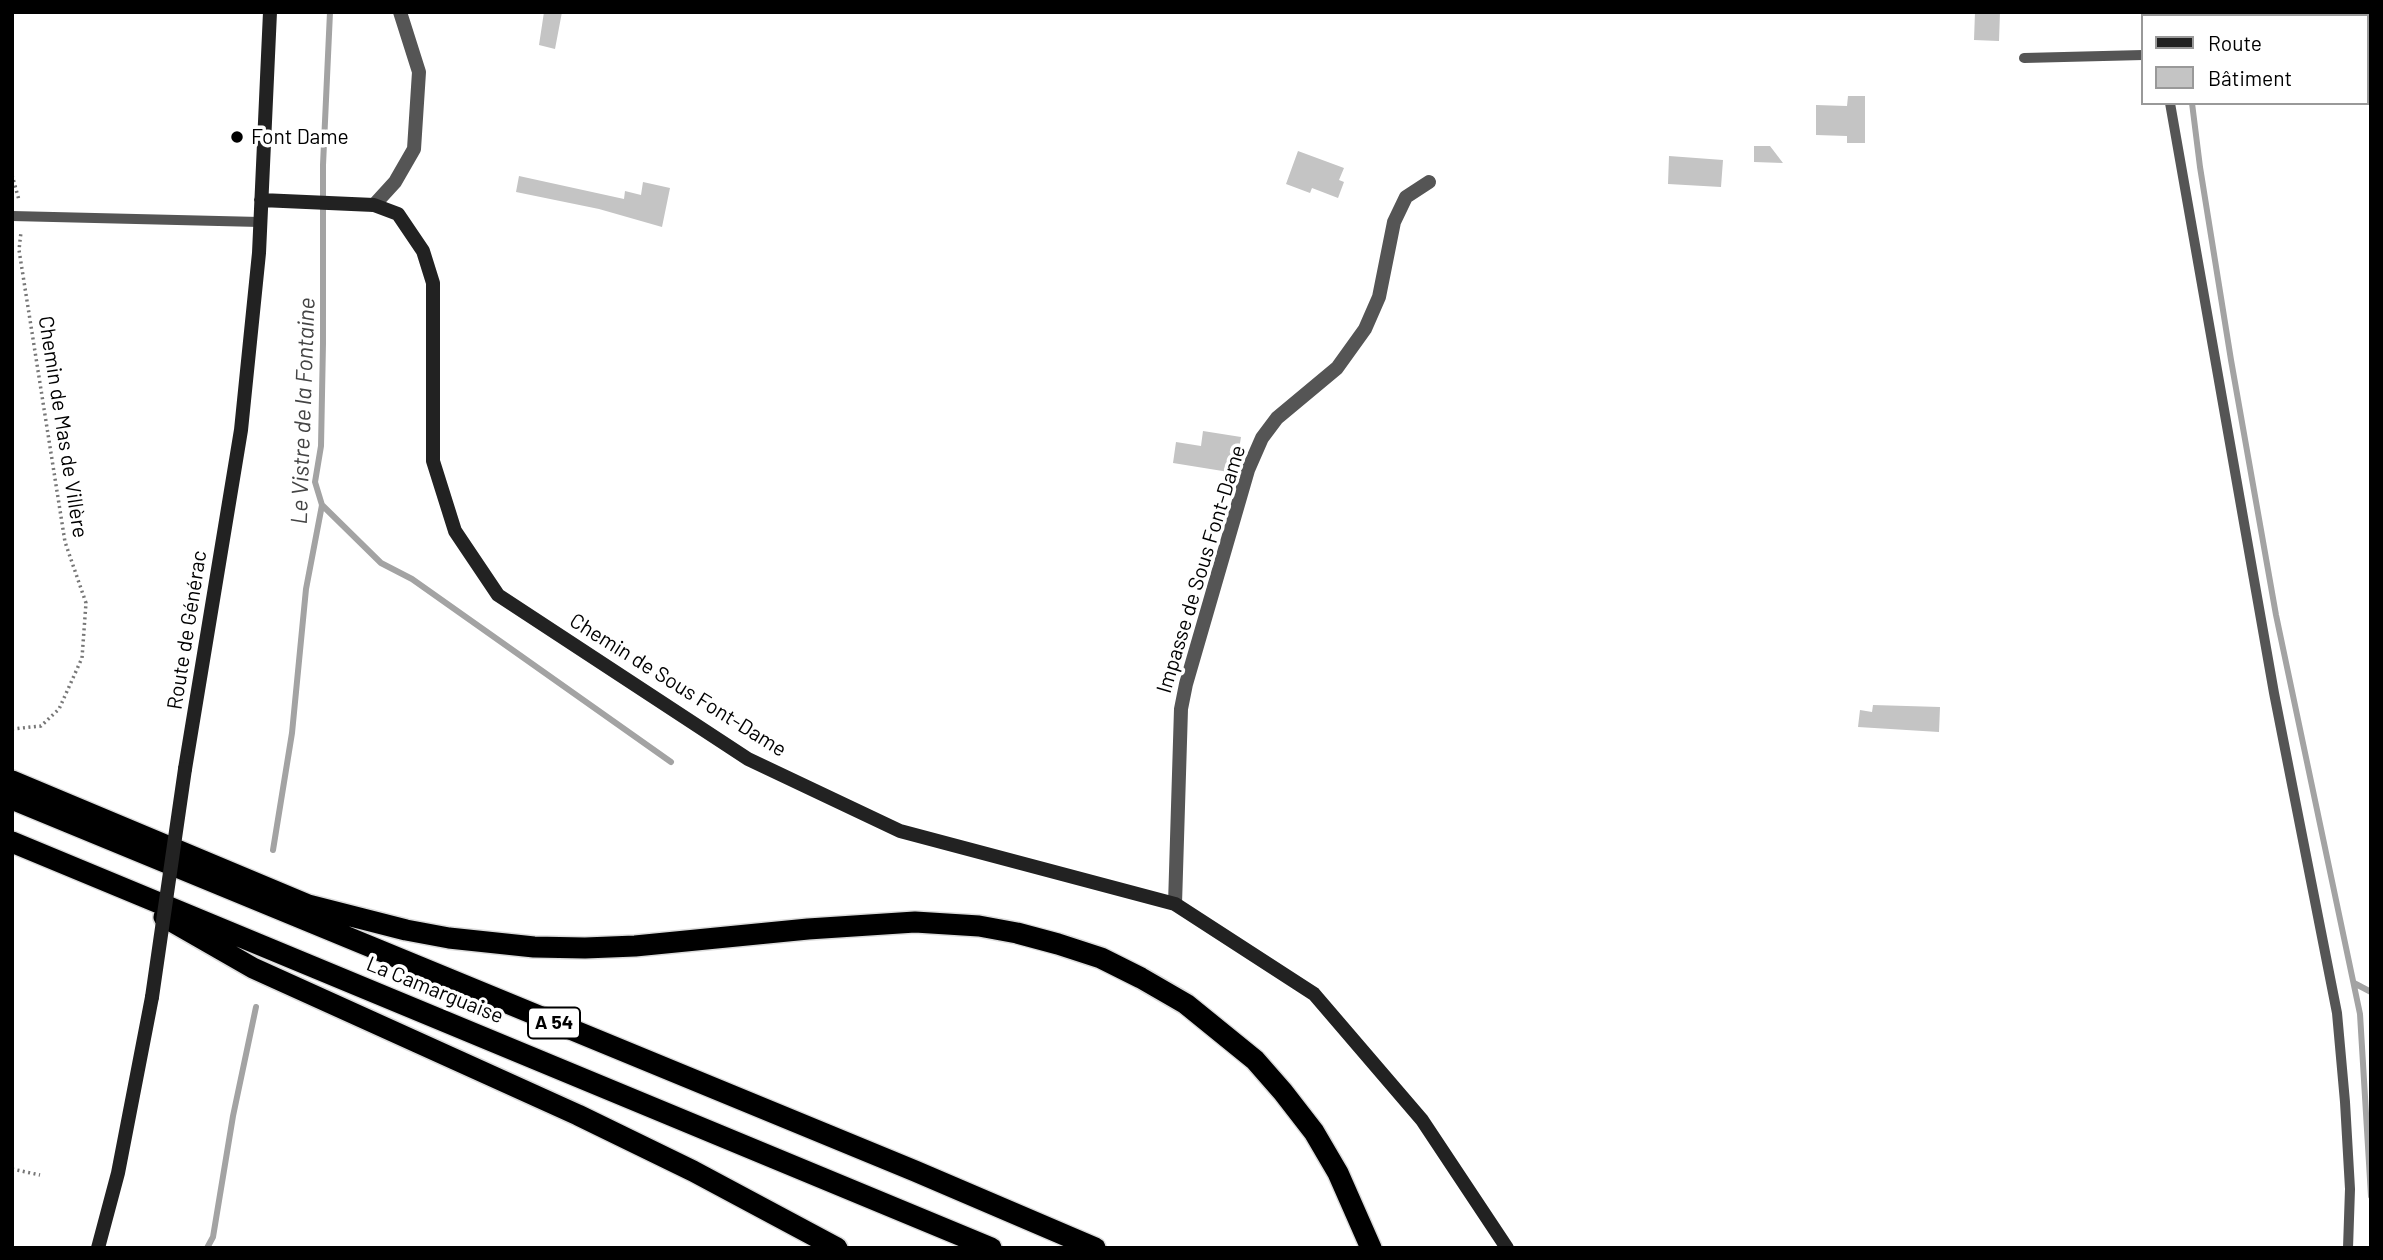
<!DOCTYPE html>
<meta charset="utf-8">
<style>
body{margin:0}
#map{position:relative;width:2383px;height:1260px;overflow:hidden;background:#fff;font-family:Barlow,sans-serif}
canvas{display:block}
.frame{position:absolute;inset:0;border:14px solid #000;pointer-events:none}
.legend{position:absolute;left:2141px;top:14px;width:228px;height:91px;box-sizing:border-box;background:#fff;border:2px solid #999;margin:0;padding:9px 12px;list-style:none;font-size:21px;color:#000}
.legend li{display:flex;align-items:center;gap:14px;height:35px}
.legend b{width:35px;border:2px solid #999}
</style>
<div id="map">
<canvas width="2383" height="1260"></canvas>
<div class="frame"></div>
<ul class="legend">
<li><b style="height:9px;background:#222"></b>Route</li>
<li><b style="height:19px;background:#c4c4c4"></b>Bâtiment</li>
</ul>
</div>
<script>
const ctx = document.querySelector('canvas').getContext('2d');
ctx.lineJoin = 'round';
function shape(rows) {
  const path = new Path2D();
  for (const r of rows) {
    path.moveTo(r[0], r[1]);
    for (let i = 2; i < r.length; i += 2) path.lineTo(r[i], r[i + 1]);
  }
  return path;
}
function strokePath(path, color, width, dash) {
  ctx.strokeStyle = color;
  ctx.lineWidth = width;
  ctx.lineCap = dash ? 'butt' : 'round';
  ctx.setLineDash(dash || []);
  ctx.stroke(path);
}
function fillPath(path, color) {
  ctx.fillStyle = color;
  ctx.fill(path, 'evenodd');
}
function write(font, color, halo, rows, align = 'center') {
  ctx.font = font + ' Barlow,sans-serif';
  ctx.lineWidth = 7;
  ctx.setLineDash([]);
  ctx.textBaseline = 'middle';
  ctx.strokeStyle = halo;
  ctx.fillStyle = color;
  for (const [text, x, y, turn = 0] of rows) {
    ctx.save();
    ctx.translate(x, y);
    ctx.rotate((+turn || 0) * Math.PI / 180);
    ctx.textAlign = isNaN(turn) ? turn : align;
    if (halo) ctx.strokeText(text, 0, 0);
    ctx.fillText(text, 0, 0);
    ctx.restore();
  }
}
strokePath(shape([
 [2181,12,2182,16],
 [2192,103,2200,167,2231,360,2276,615,2360,1014,2371,1196],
 [322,505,381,563,412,579,671,762],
 [273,850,292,733,306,589,322,505,315,482,321,446,323,343,323,165,330,12],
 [2354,983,2371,992],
 [207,1248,213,1237,233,1116,256,1007]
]), '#a3a3a3', 6);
fillPath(shape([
 [544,12,562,12,555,49,539,45],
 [1975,12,2000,12,1999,41,1974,40],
 [1848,96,1865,96,1865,143,1847,143,1847,136,1816,135,1816,105,1847,106],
 [1754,146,1770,146,1783,163,1754,162],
 [1298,151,1344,168,1339,180,1344,182,1338,198,1312,188,1310,193,1286,184],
 [1669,156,1723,160,1721,187,1668,184],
 [519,176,624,199,625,191,641,195,643,182,670,188,662,227,599,209,516,192],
 [1203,431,1241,437,1235,473,1173,463,1176,442,1201,446],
 [1873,705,1940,707,1939,732,1858,727,1860,710,1872,712]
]), '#c4c4c4');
const highway = shape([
 [12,781,308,905,406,930,449,938,534,947,585,948,635,946,808,929,915,922,979,926,1017,933,1058,944,1101,958,1141,978,1186,1004,1255,1060,1283,1092,1314,1132,1338,1173,1371,1248],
 [12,799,915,1171,1095,1248],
 [12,842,991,1248],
 [164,917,253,968,578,1115,693,1171,837,1248]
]);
strokePath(highway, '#dbdbdb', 24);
strokePath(shape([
 [12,175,19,200],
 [12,729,41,726,59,709,82,658,86,603,65,542,19,250,21,232],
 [12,1169,40,1175]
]), '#777', 3.5, [2, 3.5]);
strokePath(shape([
 [2024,58,2143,55],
 [2170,103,2274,693,2337,1013,2345,1102,2350,1189,2348,1248],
 [12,216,260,222]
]), '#555', 10);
strokePath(shape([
 [374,205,395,182,414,149,419,72,400,12],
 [1175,904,1181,709,1186,684,1248,470,1262,438,1277,418,1337,368,1365,329,1379,297,1394,222,1406,197,1429,182]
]), '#555', 14);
strokePath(shape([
 [261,200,374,205,398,214,423,251,433,283,433,461,455,531,498,595,748,759,900,831,1175,904,1314,994,1422,1120,1507,1248],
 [185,769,241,430,259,253,270,12],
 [98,1248,118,1173,152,997]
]), '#222', 14);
strokePath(highway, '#000', 21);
strokePath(shape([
 [152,997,185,769]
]), '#222', 14);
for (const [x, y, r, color] of [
 [237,137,7,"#000"]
]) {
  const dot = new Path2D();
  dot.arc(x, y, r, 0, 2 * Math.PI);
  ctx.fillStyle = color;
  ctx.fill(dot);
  strokePath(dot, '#fff', 2.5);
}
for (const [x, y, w] of [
 [554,1023,52]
]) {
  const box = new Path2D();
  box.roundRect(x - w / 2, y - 15.5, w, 31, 5);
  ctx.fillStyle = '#fff';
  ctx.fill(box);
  strokePath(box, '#000', 2);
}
write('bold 19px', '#000', null, [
 ["A 54",554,1023]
]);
write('21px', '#000', '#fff', [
 ["Font Dame",251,137]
], 'left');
write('21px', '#000', '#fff', [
 ["Chemin de Mas de Villère",63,427,81],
 ["Impasse de Sous Font-Dame",1201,569,-73],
 ["Route de Générac",187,630,-81],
 ["Chemin de Sous Font-Dame",678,685,32],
 ["La Camarguaise",435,990,22]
]);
write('italic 23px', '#444', '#fff', [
 ["Le Vistre de la Fontaine",303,411,-88]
]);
</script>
